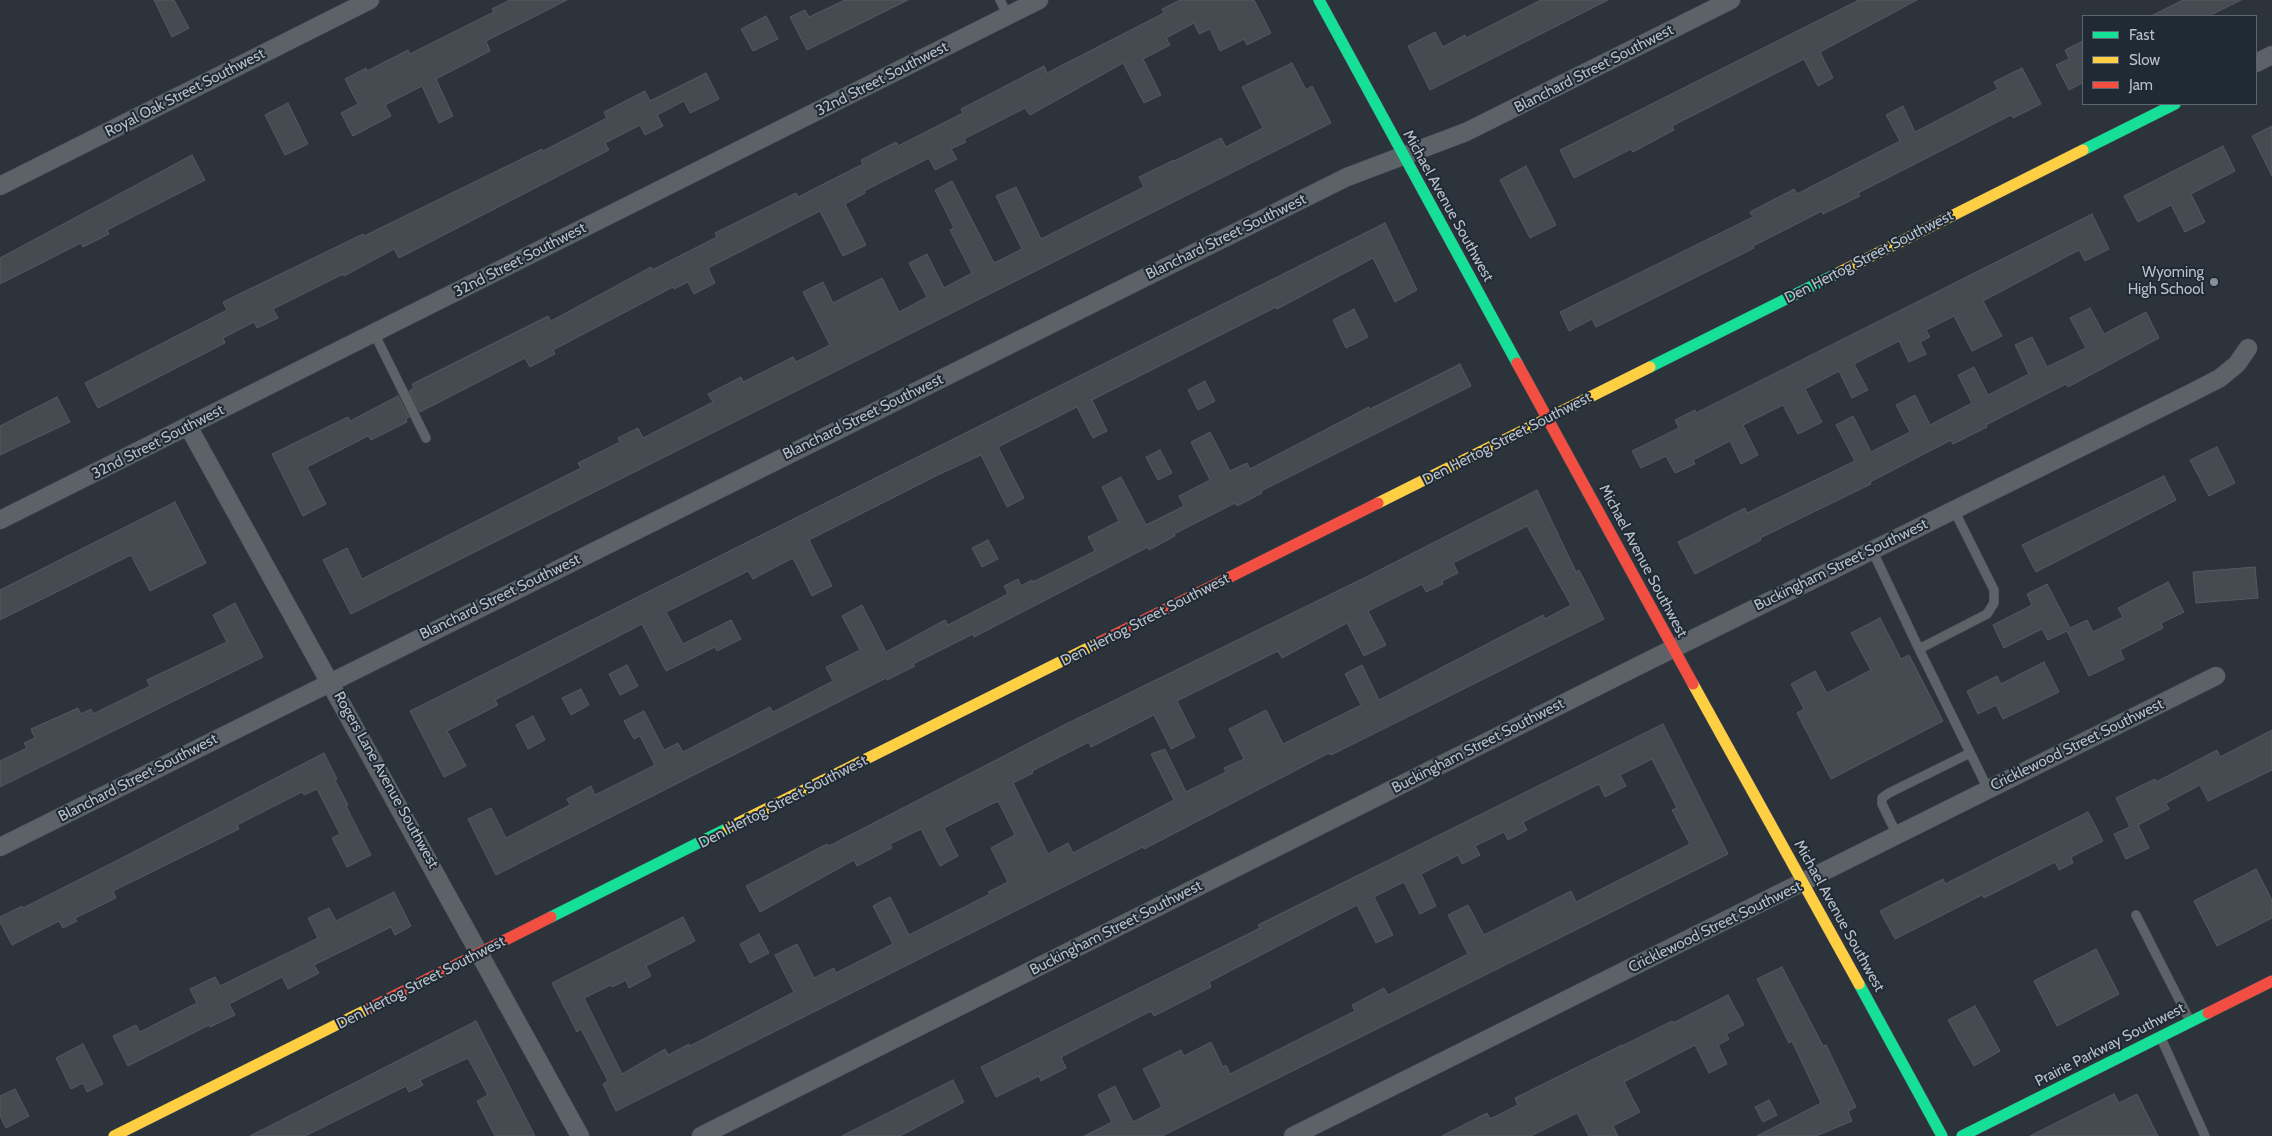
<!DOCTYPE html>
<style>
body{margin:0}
#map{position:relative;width:2272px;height:1136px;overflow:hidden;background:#2d333a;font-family:Cabin,sans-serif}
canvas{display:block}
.legend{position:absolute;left:2082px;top:15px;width:175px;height:90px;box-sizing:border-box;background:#202a34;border:1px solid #5d6670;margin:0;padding:6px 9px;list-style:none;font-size:15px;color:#b8c0ca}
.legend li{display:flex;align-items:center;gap:10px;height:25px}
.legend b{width:25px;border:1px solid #5d6670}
</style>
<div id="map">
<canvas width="2272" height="1136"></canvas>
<ul class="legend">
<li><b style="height:6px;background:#16e098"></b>Fast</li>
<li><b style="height:6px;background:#ffcf43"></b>Slow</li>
<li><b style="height:6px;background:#f24e42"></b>Jam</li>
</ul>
</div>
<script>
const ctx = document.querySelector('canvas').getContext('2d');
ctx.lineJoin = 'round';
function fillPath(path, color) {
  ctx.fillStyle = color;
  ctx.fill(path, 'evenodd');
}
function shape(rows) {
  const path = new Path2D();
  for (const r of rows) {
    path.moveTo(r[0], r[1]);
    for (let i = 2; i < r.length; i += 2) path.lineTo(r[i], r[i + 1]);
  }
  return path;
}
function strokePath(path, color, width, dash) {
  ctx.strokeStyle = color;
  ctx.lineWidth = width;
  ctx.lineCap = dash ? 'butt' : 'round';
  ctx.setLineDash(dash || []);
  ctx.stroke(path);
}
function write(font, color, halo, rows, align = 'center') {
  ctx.font = font + ' Cabin,sans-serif';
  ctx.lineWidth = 4;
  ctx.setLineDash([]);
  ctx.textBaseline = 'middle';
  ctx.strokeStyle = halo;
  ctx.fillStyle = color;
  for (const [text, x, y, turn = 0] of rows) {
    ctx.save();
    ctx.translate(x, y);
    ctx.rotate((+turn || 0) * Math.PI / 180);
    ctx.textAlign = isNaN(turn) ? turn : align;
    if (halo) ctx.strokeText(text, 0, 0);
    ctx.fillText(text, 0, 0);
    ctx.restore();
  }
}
const building = shape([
 [154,0,174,0,189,28,172,37,154,0],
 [510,0,567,0,486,41,490,51,436,79,453,116,439,123,422,86,385,105,391,116,353,136,341,113,358,104,345,79,366,68,367,71,408,50,410,54,494,12,492,9,510,0],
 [845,0,908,0,807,50,790,17,805,10,809,17,845,0],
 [1180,0,1254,0,1271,33,1247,45,1244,39,1220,51,1210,29,1199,34,1194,23,1166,38,1170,45,1143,59,1161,95,1144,103,1123,63,1030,115,1025,108,964,139,966,142,951,149,957,159,935,170,929,158,864,191,865,193,845,204,866,245,843,256,820,211,708,268,715,283,694,294,688,282,674,289,673,287,553,350,555,354,530,367,525,358,420,412,409,391,414,388,412,384,548,316,551,321,651,267,652,270,717,237,715,233,796,193,798,197,863,164,861,160,896,142,898,146,963,113,961,109,1044,66,1047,73,1164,13,1162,9,1180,0],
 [1541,0,1608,0,1430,90,1408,46,1435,32,1443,47,1465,35,1466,38,1541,0],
 [1859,0,1917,0,1820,52,1833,78,1818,86,1804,59,1672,126,1674,130,1633,152,1631,149,1574,178,1560,150,1859,0],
 [2183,0,2241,0,2209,16,2151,16,2183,0],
 [766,16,778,39,753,51,741,29,766,16],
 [2083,41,2083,87,2082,83,2069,90,2056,65,2069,59,2065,50,2083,41],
 [1292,63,1306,90,1312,86,1331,123,351,614,323,560,347,548,362,579,581,468,578,463,620,442,618,438,638,428,643,438,713,402,708,394,741,377,743,382,793,357,796,362,830,345,803,292,823,282,833,303,882,278,899,312,927,297,909,263,927,254,944,288,972,273,950,230,954,228,935,190,952,181,994,263,1022,249,996,196,1016,187,1041,239,1144,187,1139,177,1174,160,1174,161,1221,138,1226,147,1263,128,1242,87,1292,63],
 [2022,68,2041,104,2013,118,2011,115,1858,193,1860,196,1823,214,1822,211,1753,246,1754,248,1596,327,1592,319,1569,331,1560,312,1753,217,1750,212,1794,189,1797,194,1900,141,1886,115,1903,106,1915,132,1998,89,1994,82,2022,68],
 [706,73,719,99,690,113,684,101,657,115,663,126,645,135,640,125,605,143,609,150,399,258,394,249,344,276,343,274,273,309,278,318,257,328,254,322,223,338,225,343,98,408,85,383,227,310,223,302,363,234,364,236,542,149,543,151,607,118,604,112,645,91,650,101,706,73],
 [288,103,308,144,285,155,265,115,288,103],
 [2272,126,2272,176,2252,136,2272,126],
 [2223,146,2235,171,2191,194,2205,222,2185,232,2171,205,2138,222,2124,196,2223,146],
 [192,155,205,180,107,230,109,234,83,247,81,243,0,284,0,258,192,155],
 [1526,166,1556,225,1530,238,1500,180,1526,166],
 [2092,214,2109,249,2085,261,2079,250,1983,301,2002,336,1972,351,1954,316,1926,330,1930,337,1920,342,1926,354,1909,362,1899,341,1854,364,1868,390,1852,398,1839,371,1805,389,1822,422,1798,434,1783,405,1743,425,1758,455,1741,464,1730,441,1693,460,1695,464,1675,473,1666,456,1641,468,1632,451,1679,428,1675,420,1695,410,1696,413,2092,214],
 [1385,223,1417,290,1395,302,1373,258,1277,309,1276,307,1092,400,1107,431,1093,438,1077,407,998,447,1024,498,1007,507,981,455,940,474,809,540,832,586,812,596,793,558,753,579,748,571,666,612,683,644,731,620,741,639,717,651,715,647,666,671,642,624,495,700,498,705,447,731,466,766,444,777,410,711,1385,223],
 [2090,308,2104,334,2146,312,2159,338,2068,387,2066,384,1986,425,1987,427,1953,444,1951,440,1870,482,1871,484,1760,538,1761,540,1695,574,1678,542,1745,508,1747,513,1855,461,1836,425,1853,416,1871,452,1910,432,1896,405,1915,395,1930,425,1972,403,1958,375,1974,367,1988,395,2029,374,2015,345,2032,337,2047,367,2086,348,2070,318,2090,308],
 [1354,309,1368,337,1346,348,1333,320,1354,309],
 [1460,364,1471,386,1261,491,1262,493,1237,506,1235,503,1174,534,1175,536,1149,550,1148,547,974,637,973,634,913,664,915,666,887,680,886,678,496,875,468,819,491,808,506,838,570,805,567,799,591,786,595,795,655,765,640,736,634,739,624,721,644,711,664,750,678,743,683,752,770,707,773,712,833,681,826,667,860,650,842,616,862,605,886,652,945,620,948,625,1008,594,1004,586,1018,579,1021,586,1032,580,1033,582,1095,551,1088,537,1119,521,1102,487,1121,477,1146,525,1184,506,1179,496,1210,480,1191,442,1210,432,1230,471,1247,463,1250,469,1369,407,1370,409,1460,364],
 [1205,381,1215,401,1198,410,1188,390,1205,381],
 [398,396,409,417,406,419,407,422,371,440,368,436,307,467,326,504,303,516,272,454,348,417,350,421,398,396],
 [57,397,70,422,0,455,0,426,57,397],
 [2217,447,2235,483,2209,496,2190,460,2217,447],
 [1160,450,1172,473,1158,480,1146,457,1160,450],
 [2164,476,2176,500,2036,572,2022,545,2164,476],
 [1537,490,1576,572,1579,570,1604,619,1331,755,1329,753,1144,849,1143,847,616,1111,603,1084,608,1081,581,1029,577,1032,552,983,683,917,695,941,646,966,651,976,629,988,626,980,612,987,611,985,584,998,622,1074,665,1049,668,1055,689,1044,690,1046,794,992,775,955,797,944,814,978,834,968,836,973,893,944,873,906,890,897,909,935,990,894,988,892,1008,882,991,848,1015,835,998,801,944,828,958,856,940,866,921,829,890,844,892,848,857,866,854,860,760,912,746,886,827,844,829,846,1066,724,1364,578,1537,490],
 [1527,526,1571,605,1545,619,1543,615,1379,700,1362,665,1345,674,1361,705,1283,744,1266,710,1229,729,1244,759,1224,768,1226,772,1186,792,1165,749,1151,754,1174,800,1073,853,1068,843,1048,854,1013,783,1033,773,1032,771,1089,742,1091,747,1154,715,1171,749,1195,737,1177,701,1278,651,1282,658,1347,623,1364,656,1386,645,1368,611,1422,584,1426,592,1443,584,1442,581,1458,573,1453,563,1527,526],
 [175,502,206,563,150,591,131,555,0,620,0,590,175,502],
 [988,540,998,559,982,567,972,548,988,540],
 [2255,567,2258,598,2196,603,2193,572,2255,567],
 [2168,582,2184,612,2161,623,2163,628,2120,650,2124,659,2089,676,2067,631,2048,640,2042,629,2004,648,1993,625,2032,605,2027,594,2047,584,2070,628,2087,620,2093,632,2123,617,2118,608,2168,582],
 [235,603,263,657,0,787,0,761,27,748,24,743,35,738,31,729,78,708,81,714,91,709,93,714,150,686,147,680,227,642,213,615,235,603],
 [1880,618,1901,659,1909,655,1943,721,1831,779,1797,713,1804,709,1791,684,1815,671,1827,693,1871,670,1851,633,1880,618],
 [2044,662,2059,692,2003,719,1996,705,1978,714,1967,691,1997,676,2001,684,2044,662],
 [627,665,638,686,620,695,609,674,627,665],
 [581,689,589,705,571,715,562,698,581,689],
 [533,716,545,740,528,749,516,725,533,716],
 [1663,724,1728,854,1162,1136,1084,1136,1112,1122,1098,1095,1115,1086,1133,1122,1162,1107,1143,1069,1181,1050,1184,1056,1211,1042,1223,1067,1226,1065,1230,1074,1355,1011,1352,1005,1384,988,1388,995,1468,954,1448,915,1468,905,1484,935,1571,891,1576,902,1690,844,1672,810,1677,808,1652,759,1620,775,1626,786,1605,797,1599,784,1523,822,1527,830,1508,840,1504,832,1475,846,1480,855,1462,864,1458,855,1421,874,1436,906,1420,914,1404,882,1374,897,1393,935,1376,943,1357,905,1209,982,1211,987,1154,1016,1151,1011,1061,1057,1066,1068,1041,1081,1039,1076,996,1097,981,1067,1260,928,1258,925,1290,909,1663,724],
 [2272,730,2272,770,2208,801,2200,785,2166,803,2169,809,2138,825,2149,848,2126,859,2114,834,2130,827,2116,798,2155,779,2156,782,2217,750,2220,757,2272,730],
 [324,753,337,779,335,780,348,805,346,806,371,855,347,867,332,838,340,834,317,789,304,795,302,792,237,825,239,829,113,891,116,898,75,918,77,921,63,928,59,921,12,945,0,922,0,917,22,906,23,908,118,860,324,753],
 [2088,812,2103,841,2071,857,2073,863,2059,870,2055,862,1984,898,1982,895,1895,939,1880,911,1943,879,1945,884,2088,812],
 [2256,869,2272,900,2272,918,2217,946,2194,901,2256,869],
 [394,892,411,926,395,935,391,927,314,965,319,973,288,989,282,977,229,1004,235,1015,210,1027,209,1025,128,1066,113,1036,136,1025,140,1032,197,1003,190,989,215,977,220,986,318,938,308,918,329,908,336,921,394,892],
 [759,934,769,953,750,963,740,944,759,934],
 [2096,949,2119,994,2057,1026,2034,981,2096,949],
 [1782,967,1823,1046,1826,1045,1856,1107,1848,1111,1852,1121,1816,1136,1757,1136,1821,1103,1792,1041,1789,1043,1757,979,1782,967],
 [1728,995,1744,1025,1726,1034,1729,1039,1718,1045,1727,1064,1709,1073,1695,1045,1624,1082,1640,1112,1613,1126,1618,1136,1589,1136,1577,1113,1531,1136,1442,1136,1487,1113,1490,1119,1518,1105,1515,1098,1622,1045,1622,1046,1672,1021,1673,1023,1728,995],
 [1975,1006,2000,1051,1974,1066,1948,1020,1975,1006],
 [476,1021,535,1136,495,1136,477,1101,488,1095,468,1058,420,1080,423,1085,409,1092,406,1086,305,1136,250,1136,476,1021],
 [83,1044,103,1084,87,1092,83,1083,71,1089,56,1058,83,1044],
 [953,1080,964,1102,900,1136,842,1136,953,1080],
 [15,1089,29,1116,6,1128,0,1116,0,1096,15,1089],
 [2114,1094,2119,1103,2137,1094,2158,1136,2030,1136,2114,1094],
 [1769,1100,1777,1115,1763,1122,1755,1107,1769,1100]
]);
fillPath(building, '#454b50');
strokePath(building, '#555a61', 1);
const lane = shape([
 [1000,0,1008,16],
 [374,333,426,438],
 [1872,550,1919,649,1987,614,1994,603,1994,590,1954,510],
 [1919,649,1988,789],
 [1897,835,1882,804,1882,798,1889,793,1970,753],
 [2136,915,2190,1021],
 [2161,1038,2205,1136]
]);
const street = shape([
 [2256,63,2272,55],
 [0,186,370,0],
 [188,426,580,1136],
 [0,520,1039,0],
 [0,847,1347,177,1466,132,1731,0],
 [701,1136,1646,662,2189,394,2220,378,2237,364,2248,348],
 [1293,1136,2216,676]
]);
const fast = shape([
 [1319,0,1517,363],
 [2083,150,2175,104],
 [1650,367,1840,272],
 [551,917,728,828],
 [1859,984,1942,1136],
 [1962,1136,2208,1013]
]);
const slow = shape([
 [1840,272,2083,150],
 [1378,503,1650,367],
 [1693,684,1859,984],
 [728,828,1100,642],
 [114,1136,370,1008]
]);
const jam = shape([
 [1517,363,1693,684],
 [1100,642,1378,503],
 [370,1008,551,917],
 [2208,1013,2272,981]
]);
strokePath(lane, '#4b4f55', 10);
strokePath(street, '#4b4f55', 19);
strokePath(fast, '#4b4f55', 12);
strokePath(slow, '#4b4f55', 12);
strokePath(jam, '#4b4f55', 12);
strokePath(lane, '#5d6268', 9);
strokePath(street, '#5d6268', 18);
strokePath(fast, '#16e098', 11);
strokePath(slow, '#ffcf43', 11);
strokePath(jam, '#f24e42', 11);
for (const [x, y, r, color] of [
 [2214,282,5,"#878f98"]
]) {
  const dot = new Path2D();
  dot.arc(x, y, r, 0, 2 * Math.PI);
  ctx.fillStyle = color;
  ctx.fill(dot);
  strokePath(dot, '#202a34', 2);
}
write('15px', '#b8c0ca', '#202a34', [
 ["Blanchard Street Southwest",1594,69,-27],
 ["32nd Street Southwest",882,79,-27],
 ["Royal Oak Street Southwest",185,93,-27],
 ["Michael Avenue Southwest",1448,206,61],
 ["Blanchard Street Southwest",1226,237,-26],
 ["Den Hertog Street Southwest",1869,257,-27],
 ["32nd Street Southwest",520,260,-27],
 ["Blanchard Street Southwest",863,417,-26],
 ["Den Hertog Street Southwest",1507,439,-27],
 ["32nd Street Southwest",158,442,-27],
 ["Michael Avenue Southwest",1643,561,62],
 ["Buckingham Street Southwest",1841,565,-26],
 ["Blanchard Street Southwest",500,597,-26],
 ["Den Hertog Street Southwest",1145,620,-27],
 ["Cricklewood Street Southwest",2077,745,-26],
 ["Buckingham Street Southwest",1478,746,-27],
 ["Blanchard Street Southwest",138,778,-27],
 ["Rogers Lane Avenue Southwest",386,780,61],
 ["Den Hertog Street Southwest",783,802,-27],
 ["Michael Avenue Southwest",1839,916,61],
 ["Cricklewood Street Southwest",1715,927,-26],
 ["Buckingham Street Southwest",1116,928,-27],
 ["Den Hertog Street Southwest",421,983,-27],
 ["Prairie Parkway Southwest",2110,1045,-27]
]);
write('15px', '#b8c0ca', '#202a34', [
 ["Wyoming",2204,273],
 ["High School",2204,290]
], 'right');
</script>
